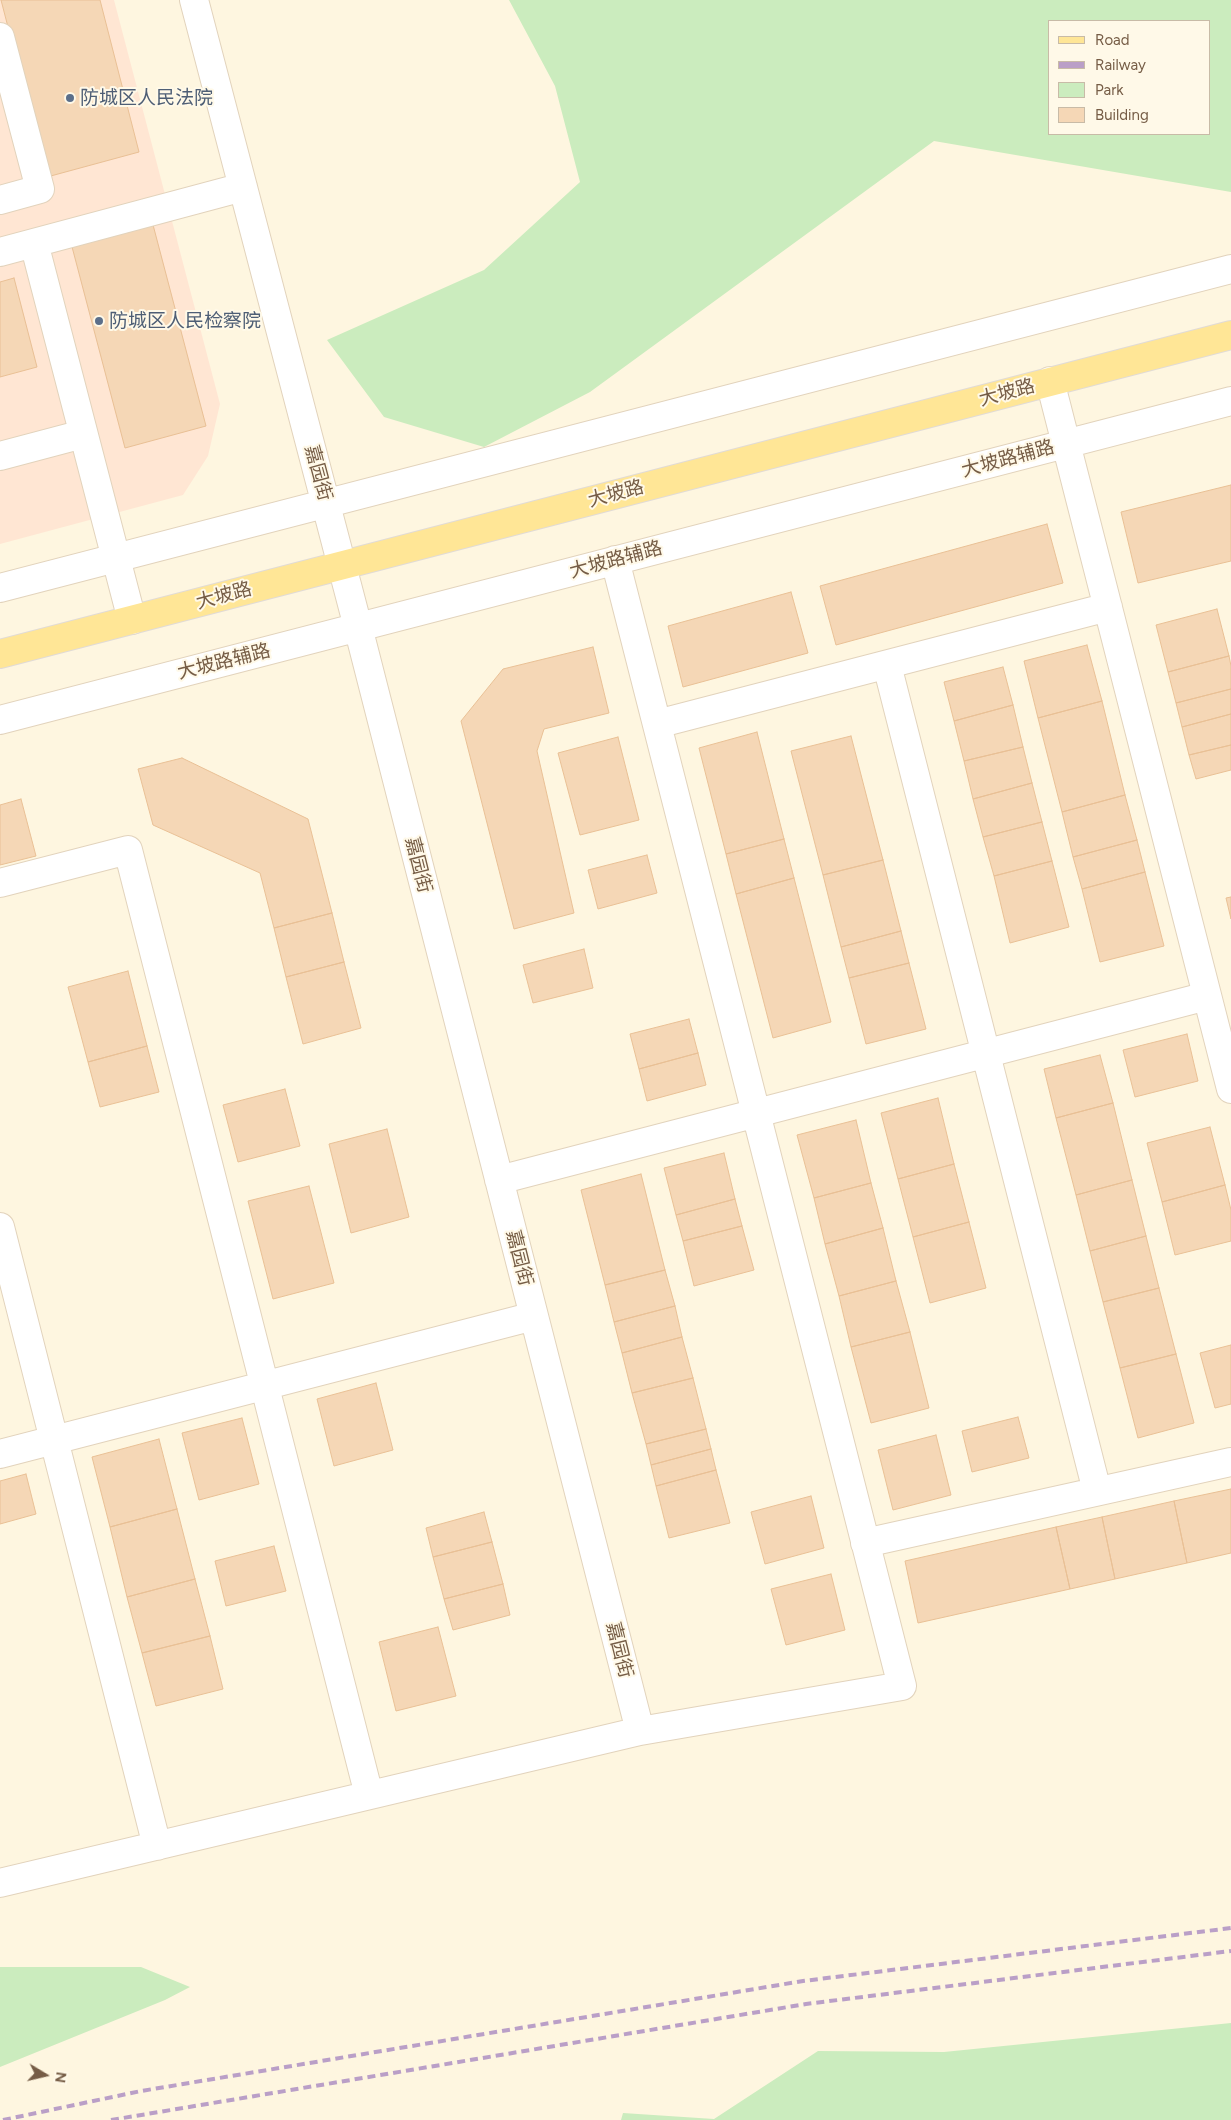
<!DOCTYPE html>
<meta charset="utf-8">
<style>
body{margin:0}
#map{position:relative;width:1231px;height:2120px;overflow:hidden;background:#fef6e0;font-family:Figtree,sans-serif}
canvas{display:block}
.legend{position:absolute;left:1048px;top:20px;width:162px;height:115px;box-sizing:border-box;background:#fff9e8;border:1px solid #c8bba7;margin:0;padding:6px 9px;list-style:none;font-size:15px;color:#765d46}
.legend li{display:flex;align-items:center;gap:10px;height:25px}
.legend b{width:25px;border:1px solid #c8bba7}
.north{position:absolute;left:20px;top:2050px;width:50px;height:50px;-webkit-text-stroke:4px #fff9e8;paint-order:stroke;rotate:99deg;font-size:14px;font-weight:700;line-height:20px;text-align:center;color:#765d46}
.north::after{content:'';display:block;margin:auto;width:18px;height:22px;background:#765d46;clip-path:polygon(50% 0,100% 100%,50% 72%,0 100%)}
</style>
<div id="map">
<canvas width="1231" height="2120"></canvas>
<ul class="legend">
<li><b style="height:6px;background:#ffe696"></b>Road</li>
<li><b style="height:6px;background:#ba9fc7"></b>Railway</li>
<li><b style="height:14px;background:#cbecbe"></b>Park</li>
<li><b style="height:14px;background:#f5d7b6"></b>Building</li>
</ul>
<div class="north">N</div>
</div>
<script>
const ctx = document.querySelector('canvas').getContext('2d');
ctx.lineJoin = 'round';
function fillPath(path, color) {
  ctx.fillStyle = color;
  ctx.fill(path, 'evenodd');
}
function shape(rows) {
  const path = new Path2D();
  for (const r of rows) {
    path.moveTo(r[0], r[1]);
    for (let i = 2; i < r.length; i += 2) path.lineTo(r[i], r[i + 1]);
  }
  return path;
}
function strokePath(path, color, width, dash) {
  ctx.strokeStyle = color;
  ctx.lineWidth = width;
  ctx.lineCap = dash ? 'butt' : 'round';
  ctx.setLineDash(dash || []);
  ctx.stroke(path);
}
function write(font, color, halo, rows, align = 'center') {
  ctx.font = font + ' Figtree,"Noto Sans SC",sans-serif';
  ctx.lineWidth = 4;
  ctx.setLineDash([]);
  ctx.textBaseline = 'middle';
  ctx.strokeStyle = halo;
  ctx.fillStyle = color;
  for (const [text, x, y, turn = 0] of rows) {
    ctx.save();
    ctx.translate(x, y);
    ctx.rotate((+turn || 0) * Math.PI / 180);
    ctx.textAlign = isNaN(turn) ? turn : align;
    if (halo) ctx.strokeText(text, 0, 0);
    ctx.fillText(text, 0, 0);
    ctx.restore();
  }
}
fillPath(shape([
 [0,0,114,0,220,404,208,456,183,495,0,544]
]), '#ffe6d3');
fillPath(shape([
 [509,0,1231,0,1231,192,934,141,590,392,484,447,384,417,327,340,484,270,580,182,555,86],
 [1210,21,1210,134,1050,134,1050,21],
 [0,1967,141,1967,190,1987,165,2000,0,2067],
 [1231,2023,1231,2120,621,2120,623,2113,714,2119,818,2051,944,2052]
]), '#cbecbe');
const building = shape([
 [1,0,100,0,139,152,47,177,1,0],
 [152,221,206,426,125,448,71,243,152,221],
 [14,278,37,367,0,377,0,282,14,278],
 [1231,485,1231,561,1138,583,1121,512,1231,485],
 [1047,524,1063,583,836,645,820,586,1047,524],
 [791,592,808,653,683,687,668,626,791,592],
 [1217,609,1229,656,1168,672,1156,625,1217,609],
 [1087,645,1102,701,1038,718,1024,661,1087,645],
 [593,647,609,713,544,729,537,751,574,913,514,929,461,721,503,669,593,647],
 [1229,656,1231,666,1231,689,1176,703,1168,672,1229,656],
 [1003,667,1013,705,954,721,944,682,1003,667],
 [1231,689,1231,714,1182,727,1176,703,1231,689],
 [1102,701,1125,795,1062,812,1038,718,1102,701],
 [1013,705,1023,747,964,761,954,721,1013,705],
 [1231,714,1231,745,1189,755,1182,727,1231,714],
 [757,732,784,839,726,854,699,748,757,732],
 [851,736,883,860,823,875,791,751,851,736],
 [618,737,639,820,580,835,558,753,618,737],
 [1231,745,1231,770,1196,779,1189,755,1231,745],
 [1023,747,1032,783,973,799,964,761,1023,747],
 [182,758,308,819,332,913,274,928,260,873,153,825,138,769,182,758],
 [1032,783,1042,822,983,837,973,799,1032,783],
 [1125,795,1137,840,1073,857,1062,812,1125,795],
 [21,799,36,856,0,865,0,805,21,799],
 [1042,822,1052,861,994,876,983,837,1042,822],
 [784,839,794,878,736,894,726,854,784,839],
 [1137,840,1145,872,1082,889,1073,857,1137,840],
 [647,855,657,893,598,909,588,870,647,855],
 [883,860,901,931,841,947,823,875,883,860],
 [1052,861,1069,927,1010,943,994,876,1052,861],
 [1145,872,1164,946,1100,962,1082,889,1145,872],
 [794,878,831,1022,773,1038,736,894,794,878],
 [1231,897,1231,919,1226,898,1231,897],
 [332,913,344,962,286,977,274,928,332,913],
 [901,931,909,963,849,978,841,947,901,931],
 [584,949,593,988,533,1003,523,965,584,949],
 [344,962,361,1028,303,1044,286,977,344,962],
 [909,963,926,1029,866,1044,849,978,909,963],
 [128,971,147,1046,88,1062,68,987,128,971],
 [689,1019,698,1053,639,1069,630,1034,689,1019],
 [1187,1034,1198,1081,1135,1097,1123,1050,1187,1034],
 [147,1046,159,1092,100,1107,88,1062,147,1046],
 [698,1053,706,1085,647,1101,639,1069,698,1053],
 [1100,1055,1113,1103,1056,1118,1044,1069,1100,1055],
 [285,1089,300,1146,238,1162,223,1105,285,1089],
 [938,1098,954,1164,898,1179,881,1113,938,1098],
 [1113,1103,1132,1180,1076,1195,1056,1118,1113,1103],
 [856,1120,871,1183,814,1198,797,1135,856,1120],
 [1210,1127,1225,1185,1162,1202,1147,1143,1210,1127],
 [387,1129,409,1217,351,1233,329,1144,387,1129],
 [724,1153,735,1199,676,1215,664,1168,724,1153],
 [954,1164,969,1222,913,1237,898,1179,954,1164],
 [641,1174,665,1270,605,1285,581,1190,641,1174],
 [1132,1180,1146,1236,1090,1251,1076,1195,1132,1180],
 [871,1183,883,1228,825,1244,814,1198,871,1183],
 [1225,1185,1231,1210,1231,1241,1175,1255,1162,1202,1225,1185],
 [309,1186,334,1283,273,1299,248,1201,309,1186],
 [735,1199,742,1226,683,1241,676,1215,735,1199],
 [969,1222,986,1288,930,1303,913,1237,969,1222],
 [742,1226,754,1270,694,1286,683,1241,742,1226],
 [883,1228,896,1281,839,1296,825,1244,883,1228],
 [1146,1236,1159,1288,1103,1302,1090,1251,1146,1236],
 [665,1270,675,1306,614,1322,605,1285,665,1270],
 [896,1281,910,1332,851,1347,839,1296,896,1281],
 [1159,1288,1176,1354,1120,1368,1103,1302,1159,1288],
 [675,1306,682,1337,622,1353,614,1322,675,1306],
 [910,1332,929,1408,871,1423,851,1347,910,1332],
 [682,1337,693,1378,632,1393,622,1353,682,1337],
 [1231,1345,1231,1404,1215,1408,1200,1353,1231,1345],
 [1176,1354,1194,1423,1138,1438,1120,1368,1176,1354],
 [693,1378,706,1429,646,1444,632,1393,693,1378],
 [376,1383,393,1450,334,1466,317,1399,376,1383],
 [1018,1417,1029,1458,972,1472,962,1431,1018,1417],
 [242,1418,259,1484,199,1500,182,1433,242,1418],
 [706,1429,711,1449,651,1465,646,1444,706,1429],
 [936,1435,951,1495,893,1510,878,1450,936,1435],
 [159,1439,177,1509,110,1527,92,1457,159,1439],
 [711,1449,716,1470,656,1486,651,1465,711,1449],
 [716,1470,730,1523,669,1538,656,1486,716,1470],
 [26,1474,36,1514,0,1524,0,1481,26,1474],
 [1231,1489,1231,1553,1187,1563,1174,1501,1231,1489],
 [811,1496,824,1548,765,1564,751,1512,811,1496],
 [1174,1501,1187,1563,1115,1579,1102,1517,1174,1501],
 [177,1509,195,1579,127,1597,110,1527,177,1509],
 [484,1512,492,1542,433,1557,426,1528,484,1512],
 [1102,1517,1115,1579,1070,1589,1056,1527,1102,1517],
 [1056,1527,1070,1589,918,1623,905,1561,1056,1527],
 [492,1542,503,1584,444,1599,433,1557,492,1542],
 [274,1546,286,1591,226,1606,215,1561,274,1546],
 [831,1574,845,1630,786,1645,771,1589,831,1574],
 [195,1579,210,1636,142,1653,127,1597,195,1579],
 [503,1584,510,1615,453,1630,444,1599,503,1584],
 [438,1627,456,1696,396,1711,379,1642,438,1627],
 [210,1636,223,1689,156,1706,142,1653,210,1636]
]);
fillPath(building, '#f5d7b6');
strokePath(building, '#e9c095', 1);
const minor = shape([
 [194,0,358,627,640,1731],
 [0,37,40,189,0,200],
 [34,243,132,620],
 [0,252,243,187],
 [1050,381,1231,1089],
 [0,456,83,434],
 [0,588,1231,269],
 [887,665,1097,1491],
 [0,720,1231,401],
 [657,724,1108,607],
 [0,883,128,850,369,1795],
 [499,1180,1207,996],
 [0,1227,157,1846],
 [0,1454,534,1316],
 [865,1543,1231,1462],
 [0,1883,640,1731,902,1686,615,560]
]);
const major = shape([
 [0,654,1231,335]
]);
strokePath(minor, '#e2d3bc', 30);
strokePath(major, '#e1dbd6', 30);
strokePath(minor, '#fff', 28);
strokePath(major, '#ffe696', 28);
strokePath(shape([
 [3,2120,141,2091,803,1981,1231,1928],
 [111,2120,806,2004,1231,1951]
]), '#ba9fc7', 4, [8, 5]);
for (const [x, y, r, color] of [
 [70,98,5,"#5c6f8a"],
 [99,321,5,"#5c6f8a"]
]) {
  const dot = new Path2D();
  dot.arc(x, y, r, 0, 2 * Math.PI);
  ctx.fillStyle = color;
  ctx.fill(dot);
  strokePath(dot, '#fff9e8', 2);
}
write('19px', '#4e5e75', '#fff9e8', [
 ["防城区人民法院",80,98],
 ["防城区人民检察院",109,321]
], 'left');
write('19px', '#765d46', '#fff9e8', [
 ["大坡路",1007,393,-15],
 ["大坡路辅路",1008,459,-15],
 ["嘉园街",318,473,75],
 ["大坡路",616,494,-15],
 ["大坡路辅路",616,560,-15],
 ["大坡路",224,596,-15],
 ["大坡路辅路",224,662,-14],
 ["嘉园街",418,865,76],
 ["嘉园街",519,1258,76],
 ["嘉园街",619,1650,76]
]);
</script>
